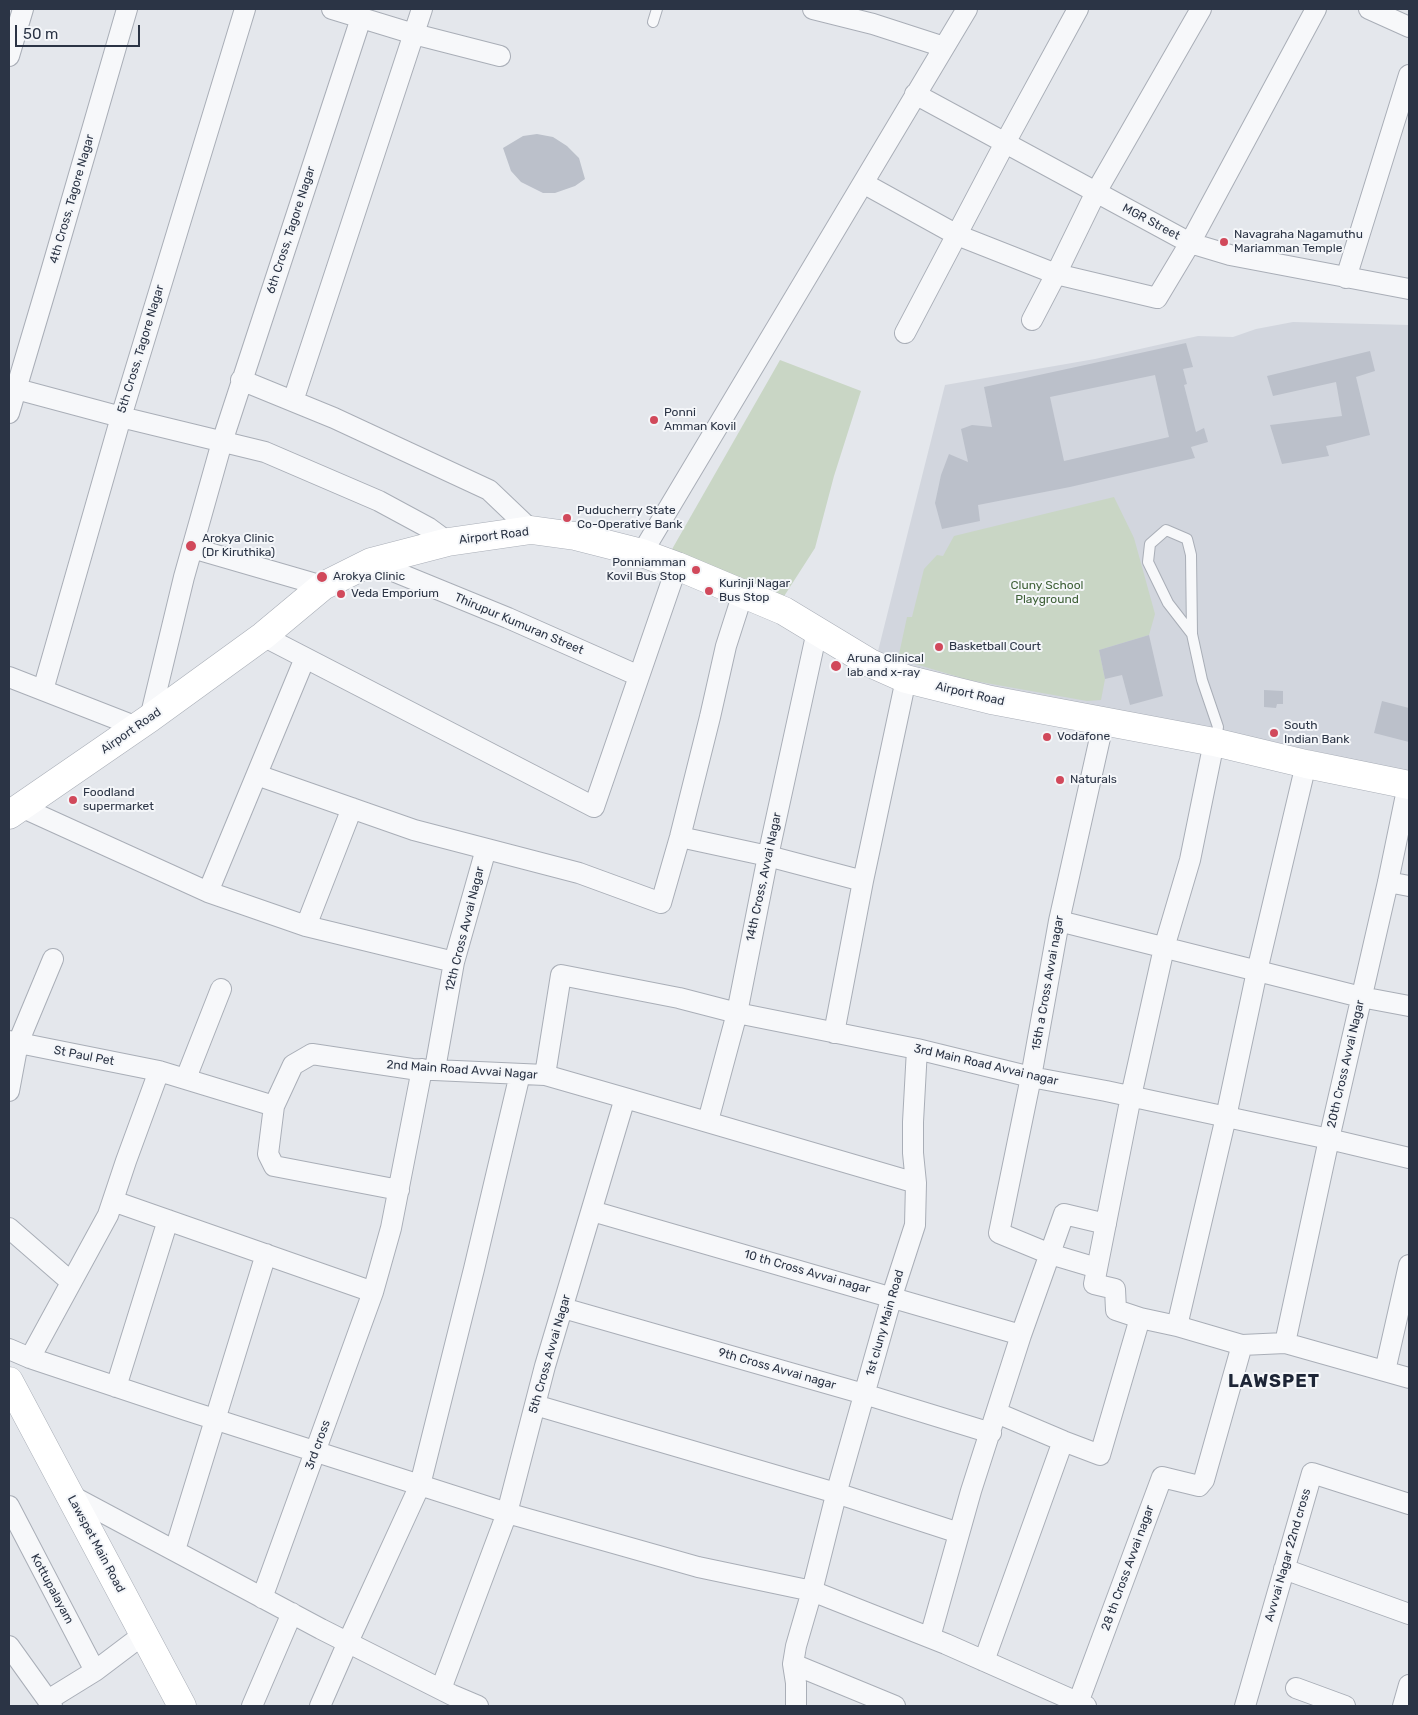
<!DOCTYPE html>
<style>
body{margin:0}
#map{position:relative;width:1418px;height:1715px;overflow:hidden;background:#e4e7ec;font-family:Rubik,sans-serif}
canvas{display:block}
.frame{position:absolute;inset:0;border:10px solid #2b3445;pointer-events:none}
.scale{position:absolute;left:15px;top:25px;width:125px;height:22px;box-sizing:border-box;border:2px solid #2b3445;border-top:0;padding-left:6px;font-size:15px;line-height:18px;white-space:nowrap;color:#2b3445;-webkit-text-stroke:4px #f4f6f9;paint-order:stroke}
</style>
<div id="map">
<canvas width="1418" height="1715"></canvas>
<div class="frame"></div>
<div class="scale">50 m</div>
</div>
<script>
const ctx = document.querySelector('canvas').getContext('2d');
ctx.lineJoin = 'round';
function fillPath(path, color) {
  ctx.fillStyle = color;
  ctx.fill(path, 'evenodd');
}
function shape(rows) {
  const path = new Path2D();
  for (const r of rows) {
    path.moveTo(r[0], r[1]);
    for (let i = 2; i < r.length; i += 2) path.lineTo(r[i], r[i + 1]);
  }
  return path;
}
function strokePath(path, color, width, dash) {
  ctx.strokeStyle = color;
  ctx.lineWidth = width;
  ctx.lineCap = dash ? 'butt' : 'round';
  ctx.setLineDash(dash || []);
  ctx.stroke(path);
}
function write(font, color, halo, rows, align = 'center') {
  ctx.font = font + ' Rubik,sans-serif';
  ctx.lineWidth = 4;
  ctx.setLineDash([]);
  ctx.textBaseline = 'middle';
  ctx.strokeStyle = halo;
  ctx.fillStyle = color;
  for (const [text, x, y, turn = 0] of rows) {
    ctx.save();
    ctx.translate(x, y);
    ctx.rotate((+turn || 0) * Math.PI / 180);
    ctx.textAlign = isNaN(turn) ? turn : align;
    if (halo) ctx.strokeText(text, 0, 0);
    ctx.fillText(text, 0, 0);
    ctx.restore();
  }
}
fillPath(shape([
 [1293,322,1409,325,1409,772,1247,736,875,663,945,385,1095,359,1198,336,1233,337,1256,329]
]), '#d2d6de');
fillPath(shape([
 [780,360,861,391,834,476,815,548,781,601,667,558],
 [1114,497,1134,538,1155,614,1149,635,1099,650,1105,679,1101,700,1087,701,969,680,898,659,907,617,912,617,924,569,937,555,943,556,954,536]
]), '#c9d6c5');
fillPath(shape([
 [537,134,553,137,567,146,579,158,585,179,575,186,555,193,543,193,521,182,511,171,503,148,523,136],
 [1186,343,1193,367,1183,369,1187,384,1184,385,1196,432,1204,428,1208,442,1191,447,1195,458,1070,487,978,505,980,521,942,529,935,503,941,475,949,454,968,462,961,429,972,425,992,427,984,387],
 [1155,375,1169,437,1064,461,1050,397],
 [1370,351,1375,371,1356,377,1370,435,1326,446,1329,456,1282,464,1270,425,1342,416,1336,382,1273,396,1267,376],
 [1149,635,1163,696,1130,705,1122,675,1105,679,1099,650],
 [1264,690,1283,691,1283,704,1277,704,1276,708,1264,707],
 [1382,701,1409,708,1409,742,1374,733]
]), '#bbc0ca');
const lane = shape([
 [653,22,657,9],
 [1192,634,1168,603,1148,562,1150,544,1166,530,1187,539,1191,555,1192,634,1202,680,1218,727,1215,741]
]);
const street = shape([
 [332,9,414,34,500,56],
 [813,9,873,24,944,47],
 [1369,9,1409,27],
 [9,56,23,9],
 [915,94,1190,243,1230,255,1409,289],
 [863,183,957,235,1056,274,1157,298,1190,243,1316,9],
 [1346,278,1409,75],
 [1032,320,1056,274,1096,192,1201,9],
 [905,333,1005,143,1078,9],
 [241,380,334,418,489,490,531,530],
 [9,387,121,417,265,452,379,501,429,528,448,542],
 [293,401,422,9],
 [9,413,50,275,127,9],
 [192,548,323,586],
 [642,553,967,9],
 [371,562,508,618,639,676],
 [263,636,594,807,677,566],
 [9,677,137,727],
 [43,690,121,417,245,9],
 [150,718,184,577,222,442,361,18],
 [257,775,414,830,579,873,661,903,680,837,710,717,726,646,743,593],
 [21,807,208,892,306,926,454,962],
 [680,837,768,856,863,881],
 [1388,882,1409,886],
 [208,892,305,658],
 [1059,921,1361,997,1409,1006],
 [306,926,352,808],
 [834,1033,863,881,906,679],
 [9,1041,159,1071,274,1106],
 [435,1069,454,962,486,849],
 [545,1075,561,975,679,998,737,1013,917,1049,1031,1077,1106,1091,1329,1139,1409,1158],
 [186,1078,221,989],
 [9,1091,18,1043,53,959],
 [708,1121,737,1013,768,856,817,631],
 [399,1190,274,1166,268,1154,274,1106,293,1065,312,1054,412,1069,545,1075,625,1098],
 [113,1201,373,1292],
 [592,1211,1021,1335],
 [9,1228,71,1282],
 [1097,1268,1050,1254,999,1233,1031,1077,1059,921,1104,720],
 [563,1308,864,1394,991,1433],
 [1140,1318,1177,1326,1226,1117,1257,971,1306,764],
 [1177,1326,1242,1345],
 [1285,1343,1329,1139,1388,882,1408,785],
 [9,1349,30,1358,186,1410,507,1513,698,1567,812,1591,946,1644,1086,1706],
 [30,1358,108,1215,126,1161,159,1071],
 [1385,1371,1409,1265],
 [116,1387,168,1220],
 [535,1405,836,1493,959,1533],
 [1063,1441,1100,1455,1140,1318,1116,1310,1115,1289,1094,1284,1131,1096,1164,948,1190,860,1214,742],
 [70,1495,321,1629,452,1695,478,1706],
 [9,1506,95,1671],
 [175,1550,266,1254],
 [1284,1569,1409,1614],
 [262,1598,373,1292,391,1228,422,1069],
 [930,1637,971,1491,1021,1335,1064,1214,1106,1224],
 [9,1646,52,1706],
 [984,1661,1063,1441,997,1413],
 [793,1664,895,1706],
 [1296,1688,1345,1706],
 [441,1689,507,1513,545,1366,625,1098,916,1183],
 [48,1700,95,1671,144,1634],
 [1078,1703,1162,1477,1199,1486,1204,1480,1242,1345,1285,1343,1409,1378],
 [252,1706,292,1613],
 [320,1706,348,1642,420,1485,474,1269,520,1074],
 [796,1706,796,1683,793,1664,796,1646,812,1591,838,1487,892,1296,915,1225,916,1183,913,1153,913,1122,917,1049],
 [1245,1706,1312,1473,1409,1504],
 [1403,1706,1409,1685]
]);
const secondary = shape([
 [9,815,150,718,263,636,323,586,371,562,448,542,531,530,575,536,642,553,677,566,784,611,870,663,906,679,991,700,1214,742,1306,764,1409,785],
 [9,1381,182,1706]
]);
strokePath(lane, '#a9aeb7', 12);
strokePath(street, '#a9aeb7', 22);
strokePath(secondary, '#a9aeb7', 29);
strokePath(lane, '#f7f8fa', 10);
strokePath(street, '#f7f8fa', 20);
strokePath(secondary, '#fff', 28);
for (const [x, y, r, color] of [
 [1224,242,5,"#d1495b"],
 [654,420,5,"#d1495b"],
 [567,518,5,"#d1495b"],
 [191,546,6,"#d1495b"],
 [696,570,5,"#d1495b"],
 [322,577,6,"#d1495b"],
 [709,591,5,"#d1495b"],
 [341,594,5,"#d1495b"],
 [939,647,5,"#d1495b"],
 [836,666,6,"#d1495b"],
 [1274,733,5,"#d1495b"],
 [1047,737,5,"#d1495b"],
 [1060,780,5,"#d1495b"],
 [73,800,5,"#d1495b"]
]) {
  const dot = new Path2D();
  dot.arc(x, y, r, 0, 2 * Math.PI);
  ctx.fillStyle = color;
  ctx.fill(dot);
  strokePath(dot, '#f4f6f9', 2);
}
write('12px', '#2b3445', '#f4f6f9', [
 ["4th Cross, Tagore Nagar",72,199,-74],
 ["MGR Street",1151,222,28],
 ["6th Cross, Tagore Nagar",291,230,-72],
 ["5th Cross, Tagore Nagar",141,349,-73],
 ["Airport Road",494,536,-7],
 ["Thirupur Kumuran Street",519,624,23],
 ["Airport Road",970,694,13],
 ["Airport Road",131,731,-35],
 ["14th Cross, Avvai Nagar",764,877,-78],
 ["12th Cross Avvai Nagar",465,929,-76],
 ["15th a Cross Avvai nagar",1048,983,-80],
 ["St Paul Pet",84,1056,11],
 ["20th Cross Avvai Nagar",1346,1064,-77],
 ["3rd Main Road Avvai nagar",986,1065,13],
 ["2nd Main Road Avvai Nagar",462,1070,4],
 ["10 th Cross Avvai nagar",807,1272,16],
 ["1st cluny Main Road",885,1323,-74],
 ["5th Cross Avvai Nagar",550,1354,-74],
 ["9th Cross Avvai nagar",777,1369,16],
 ["3rd cross",318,1445,-70],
 ["Lawspet Main Road",96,1544,62],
 ["Avvvai Nagar 22nd cross",1288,1555,-74],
 ["28 th Cross Avvai nagar",1128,1568,-70],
 ["Kottupalayam",52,1589,62]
]);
write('12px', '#2b3445', '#f4f6f9', [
 ["Navagraha Nagamuthu",1234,235],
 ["Mariamman Temple",1234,249],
 ["Ponni",664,413],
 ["Amman Kovil",664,427],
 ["Puducherry State",577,511],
 ["Co-Operative Bank",577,525],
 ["Arokya Clinic",202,539],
 ["(Dr Kiruthika)",202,553],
 ["Ponniamman",686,563,"right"],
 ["Kovil Bus Stop",686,577,"right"],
 ["Arokya Clinic",333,577],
 ["Kurinji Nagar",719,584],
 ["Bus Stop",719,598],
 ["Veda Emporium",351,594],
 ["Basketball Court",949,647],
 ["Aruna Clinical",847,659],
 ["lab and x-ray",847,673],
 ["South",1284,726],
 ["Indian Bank",1284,740],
 ["Vodafone",1057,737],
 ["Naturals",1070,780],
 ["Foodland",83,793],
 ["supermarket",83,807]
], 'left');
write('12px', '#3f6138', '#f4f6f9', [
 ["Cluny School",1047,586],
 ["Playground",1047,600]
]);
ctx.letterSpacing = '1px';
write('bold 18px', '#1d2536', '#f4f6f9', [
 ["LAWSPET",1274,1382]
]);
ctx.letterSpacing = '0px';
</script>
